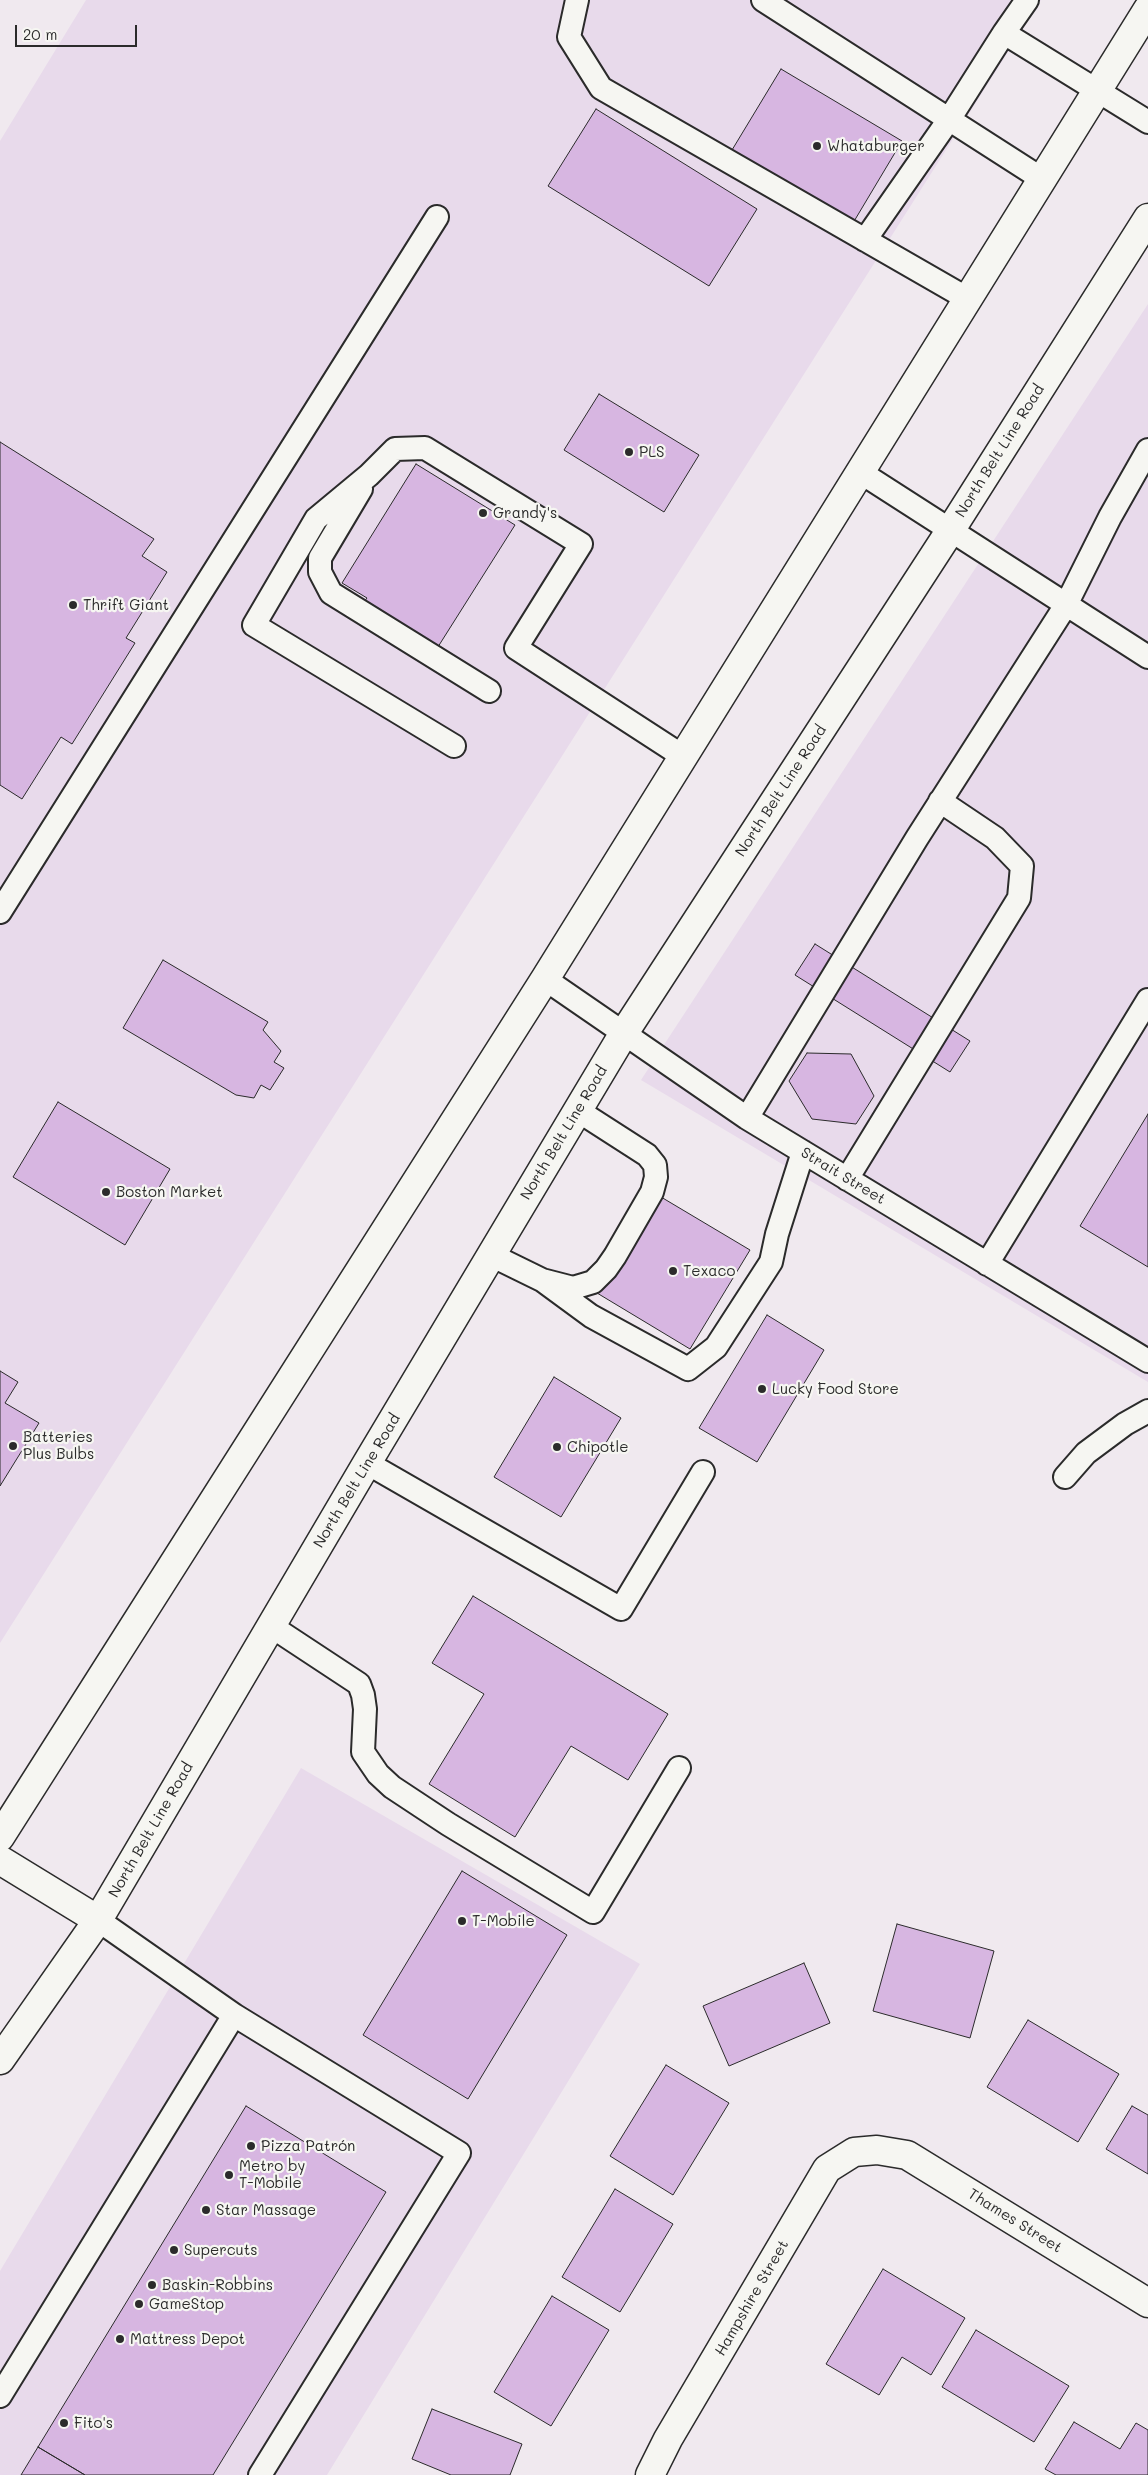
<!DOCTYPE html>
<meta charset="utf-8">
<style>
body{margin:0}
#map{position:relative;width:1148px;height:2475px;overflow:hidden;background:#f0e9ef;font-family:Mali,sans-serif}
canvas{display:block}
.scale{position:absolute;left:15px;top:25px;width:122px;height:22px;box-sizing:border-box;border:2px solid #2b2b2b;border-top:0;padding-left:6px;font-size:15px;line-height:18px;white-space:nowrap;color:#2b2b2b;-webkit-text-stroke:4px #f6f6f2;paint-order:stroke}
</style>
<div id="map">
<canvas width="1148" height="2475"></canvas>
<div class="scale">20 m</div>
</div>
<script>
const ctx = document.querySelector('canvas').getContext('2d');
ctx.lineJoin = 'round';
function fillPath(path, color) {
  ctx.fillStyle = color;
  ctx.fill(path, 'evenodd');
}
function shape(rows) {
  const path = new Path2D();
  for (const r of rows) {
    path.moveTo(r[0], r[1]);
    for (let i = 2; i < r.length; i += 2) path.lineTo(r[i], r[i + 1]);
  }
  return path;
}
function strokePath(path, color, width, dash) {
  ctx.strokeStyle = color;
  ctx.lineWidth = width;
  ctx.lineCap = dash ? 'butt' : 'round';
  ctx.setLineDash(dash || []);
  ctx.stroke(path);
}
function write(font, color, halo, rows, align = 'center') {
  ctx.font = font + ' Mali,sans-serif';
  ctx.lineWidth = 4.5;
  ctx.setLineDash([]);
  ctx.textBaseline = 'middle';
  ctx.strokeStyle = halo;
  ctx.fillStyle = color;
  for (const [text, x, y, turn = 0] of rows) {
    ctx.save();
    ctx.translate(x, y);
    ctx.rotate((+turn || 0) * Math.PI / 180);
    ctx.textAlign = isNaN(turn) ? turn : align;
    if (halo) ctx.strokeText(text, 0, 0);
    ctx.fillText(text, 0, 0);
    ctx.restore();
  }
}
fillPath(shape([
 [86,0,1041,0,0,1643,0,141],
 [1148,304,1148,1382,641,1080],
 [301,1768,640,1964,327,2475,0,2475,0,2271]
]), '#e8daeb');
const building = shape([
 [781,69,902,141,853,223,732,150,781,69],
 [596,109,757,209,709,286,548,186,596,109],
 [599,394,699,455,664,512,564,450,599,394],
 [0,442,154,539,142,556,167,572,126,638,135,643,72,744,61,737,22,799,0,785,0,442],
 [416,464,515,525,436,650,363,603,367,598,342,583,416,464],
 [815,944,970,1041,950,1072,795,975,815,944],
 [163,960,268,1022,263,1030,281,1051,274,1062,284,1068,270,1090,261,1085,254,1098,236,1095,123,1028,163,960],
 [807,1053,851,1054,874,1096,856,1124,812,1119,789,1081,807,1053],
 [58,1102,170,1169,125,1245,13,1177,58,1102],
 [1148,1114,1148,1267,1080,1226,1148,1114],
 [656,1194,750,1250,690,1349,597,1293,656,1194],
 [767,1315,824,1350,757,1462,699,1428,767,1315],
 [0,1371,18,1382,5,1403,39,1423,0,1486,0,1371],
 [554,1377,621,1418,561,1517,494,1477,554,1377],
 [473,1596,668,1714,628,1780,571,1746,515,1837,429,1784,484,1694,432,1663,473,1596],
 [462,1871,567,1935,468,2099,363,2035,462,1871],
 [897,1924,994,1951,970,2038,873,2011,897,1924],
 [804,1963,830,2023,729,2066,703,2006,804,1963],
 [1028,2020,1119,2074,1078,2142,987,2087,1028,2020],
 [666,2065,729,2103,673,2195,610,2156,666,2065],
 [246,2106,386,2192,213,2475,85,2475,38,2447,246,2106],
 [1132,2106,1148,2115,1148,2174,1106,2149,1132,2106],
 [615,2189,673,2224,620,2312,562,2277,615,2189],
 [883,2269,965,2318,931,2375,902,2357,879,2395,826,2364,883,2269],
 [552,2296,609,2330,551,2426,494,2392,552,2296],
 [976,2330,1069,2386,1034,2442,942,2387,976,2330],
 [432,2409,522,2444,510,2475,451,2475,412,2459,432,2409],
 [1074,2422,1120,2449,1136,2423,1148,2430,1148,2475,1056,2475,1045,2469,1074,2422],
 [38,2447,85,2475,21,2475,38,2447]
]);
fillPath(building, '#d7b6e1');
strokePath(building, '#2b2b2b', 1);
const service = shape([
 [577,0,569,37,601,88,968,299],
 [763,0,1042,179],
 [1027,0,1004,33,1148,122],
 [865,240,950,118,1004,33],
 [860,472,1148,657],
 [361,489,320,558,320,572,331,593,489,691],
 [454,746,254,625,316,519,369,475,395,449,425,448,581,544,516,648,684,757],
 [0,912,437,217],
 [545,979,747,1118,1148,1361],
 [747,1118,917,838,1066,605,1110,517,1148,450],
 [847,1179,1019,898,1022,866,995,838,940,801],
 [491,1255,542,1280,573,1288,593,1282,606,1269,615,1256,652,1192,656,1177,655,1165,647,1155,577,1110],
 [987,1264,1148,1000],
 [542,1280,591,1316,688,1369,716,1347,771,1262,777,1234,803,1152],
 [367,1463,621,1609,703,1472],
 [1065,1477,1086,1453,1125,1424,1148,1411],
 [271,1626,359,1684,363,1695,365,1709,363,1752,378,1774,392,1787,448,1824,593,1912,679,1768],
 [234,2015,459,2153,260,2475],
 [0,2396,234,2015,98,1920]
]);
const minor = shape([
 [0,1860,98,1920],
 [650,2475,668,2439,827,2169,854,2152,877,2150,907,2155,1148,2303]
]);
const primary = shape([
 [0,1837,545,979,1148,9],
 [0,2060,98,1920,367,1463,624,1033,950,531,1148,218]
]);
strokePath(service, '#2b2b2b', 26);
strokePath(minor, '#2b2b2b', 31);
strokePath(primary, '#2b2b2b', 31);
strokePath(service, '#f6f6f2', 22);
strokePath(minor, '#f6f6f2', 28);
strokePath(primary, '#f6f6f2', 28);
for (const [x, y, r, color] of [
 [817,146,5,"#2b2b2b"],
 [629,452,5,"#2b2b2b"],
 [483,513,5,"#2b2b2b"],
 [73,605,5,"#2b2b2b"],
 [106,1192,5,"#2b2b2b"],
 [673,1271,5,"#2b2b2b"],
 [762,1389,5,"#2b2b2b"],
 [13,1446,5,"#2b2b2b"],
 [557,1447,5,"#2b2b2b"],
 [462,1921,5,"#2b2b2b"],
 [251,2146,5,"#2b2b2b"],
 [229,2175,5,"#2b2b2b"],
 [206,2210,5,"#2b2b2b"],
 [174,2250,5,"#2b2b2b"],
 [152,2285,5,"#2b2b2b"],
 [139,2304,5,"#2b2b2b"],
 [120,2339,5,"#2b2b2b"],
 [64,2423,5,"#2b2b2b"]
]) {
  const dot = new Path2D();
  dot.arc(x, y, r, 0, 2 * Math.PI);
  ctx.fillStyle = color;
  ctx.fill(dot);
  strokePath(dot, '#f6f6f2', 2);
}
write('15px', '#2b2b2b', '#f6f6f2', [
 ["Whataburger",827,146],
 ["PLS",639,452],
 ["Grandy's",493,513],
 ["Thrift Giant",83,605],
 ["Boston Market",116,1192],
 ["Texaco",683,1271],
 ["Lucky Food Store",772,1389],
 ["Batteries",23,1437],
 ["Plus Bulbs",23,1454],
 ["Chipotle",567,1447],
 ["T-Mobile",472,1921],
 ["Pizza Patrón",261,2146],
 ["Metro by",239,2166],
 ["T-Mobile",239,2183],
 ["Star Massage",216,2210],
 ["Supercuts",184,2250],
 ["Baskin-Robbins",162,2285],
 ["GameStop",149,2304],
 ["Mattress Depot",130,2339],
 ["Fito's",74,2423]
], 'left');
write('15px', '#2b2b2b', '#f6f6f2', [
 ["North Belt Line Road",1000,451,-58],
 ["North Belt Line Road",781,791,-57],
 ["North Belt Line Road",564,1133,-59],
 ["Strait Street",843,1176,31],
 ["North Belt Line Road",357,1481,-59],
 ["North Belt Line Road",151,1830,-60],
 ["Thames Street",1015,2221,32],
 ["Hampshire Street",752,2298,-60]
]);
</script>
